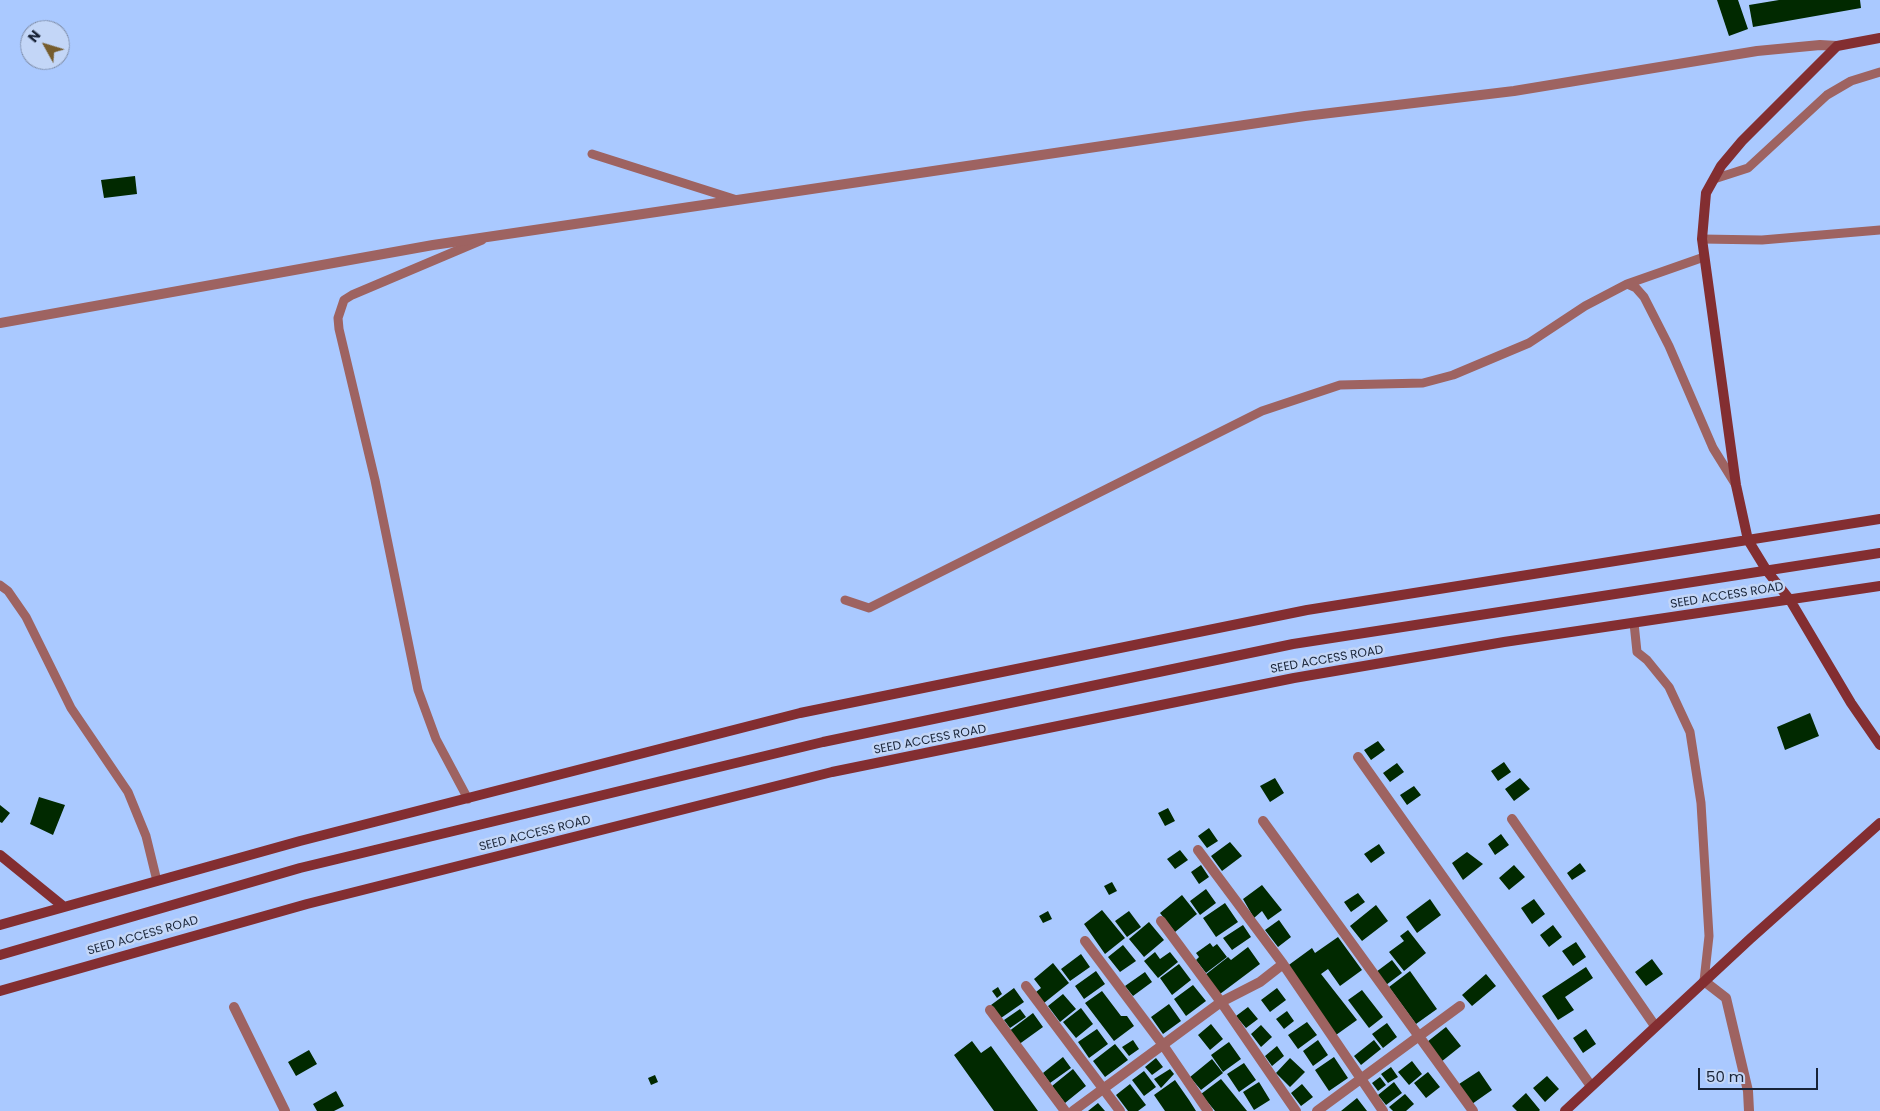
<!DOCTYPE html>
<style>
body{margin:0}
#map{position:relative;width:1880px;height:1111px;overflow:hidden;background:#aac9ff;font-family:Poppins,sans-serif}
canvas{display:block}
.north{position:absolute;left:20px;top:20px;width:50px;height:50px;box-sizing:border-box;background:#c3d6f7;border:1px solid #7f8eaa;border-radius:50%;rotate:309deg;font-size:14px;font-weight:700;line-height:20px;text-align:center;color:#182337}
.north::after{content:'';display:block;margin:auto;width:18px;height:22px;background:#765d2e;clip-path:polygon(50% 0,100% 100%,50% 72%,0 100%)}
.scale{position:absolute;left:1698px;top:1068px;width:120px;height:22px;box-sizing:border-box;border:2px solid #182337;border-top:0;padding-left:6px;font-size:15px;line-height:18px;white-space:nowrap;color:#182337;-webkit-text-stroke:4px #c3d6f7;paint-order:stroke}
</style>
<div id="map">
<canvas width="1880" height="1111"></canvas>
<div class="north">N</div>
<div class="scale">50 m</div>
</div>
<script>
const ctx = document.querySelector('canvas').getContext('2d');
ctx.lineJoin = 'round';
function fillPath(path, color) {
  ctx.fillStyle = color;
  ctx.fill(path, 'evenodd');
}
function shape(rows) {
  const path = new Path2D();
  for (const r of rows) {
    path.moveTo(r[0], r[1]);
    for (let i = 2; i < r.length; i += 2) path.lineTo(r[i], r[i + 1]);
  }
  return path;
}
function strokePath(path, color, width, dash) {
  ctx.strokeStyle = color;
  ctx.lineWidth = width;
  ctx.lineCap = dash ? 'butt' : 'round';
  ctx.setLineDash(dash || []);
  ctx.stroke(path);
}
function write(font, color, halo, rows, align = 'center') {
  ctx.font = font + ' Poppins,sans-serif';
  ctx.lineWidth = 5;
  ctx.setLineDash([]);
  ctx.textBaseline = 'middle';
  ctx.strokeStyle = halo;
  ctx.fillStyle = color;
  for (const [text, x, y, turn = 0] of rows) {
    ctx.save();
    ctx.translate(x, y);
    ctx.rotate((+turn || 0) * Math.PI / 180);
    ctx.textAlign = isNaN(turn) ? turn : align;
    if (halo) ctx.strokeText(text, 0, 0);
    ctx.fillText(text, 0, 0);
    ctx.restore();
  }
}
fillPath(shape([
 [1717,0,1738,0,1748,29,1729,36],
 [1779,0,1860,0,1861,8,1753,27,1749,5],
 [135,176,137,194,104,198,101,180],
 [1810,713,1819,736,1785,750,1777,727],
 [1378,741,1385,750,1371,760,1364,750],
 [1504,762,1511,772,1498,781,1491,771],
 [1397,763,1404,772,1390,782,1383,773],
 [1275,778,1284,793,1270,802,1260,786],
 [1520,778,1530,789,1514,801,1505,789],
 [1414,786,1421,795,1407,805,1400,795],
 [39,797,65,805,53,835,30,824],
 [0,805,10,813,2,823,0,822],
 [1168,808,1175,821,1165,826,1158,813],
 [1209,828,1218,841,1207,848,1198,836],
 [1501,834,1509,845,1495,855,1488,844],
 [1230,842,1242,856,1222,871,1211,856],
 [1379,844,1385,853,1371,863,1364,854],
 [1180,850,1188,860,1175,869,1167,859],
 [1467,852,1483,864,1463,880,1452,863],
 [1580,863,1586,871,1572,880,1567,873],
 [1201,865,1209,877,1199,884,1191,872],
 [1514,865,1525,877,1509,890,1499,878],
 [1112,882,1117,891,1109,895,1104,886],
 [1262,885,1282,910,1268,920,1262,911,1254,918,1243,899],
 [1206,889,1216,903,1200,915,1190,901],
 [1358,893,1365,902,1351,912,1344,902],
 [1182,895,1197,914,1175,932,1160,913],
 [1430,899,1441,915,1417,933,1406,917],
 [1534,899,1545,914,1532,924,1521,908],
 [1225,903,1238,922,1216,937,1203,918],
 [1376,905,1388,921,1362,941,1350,926],
 [1102,910,1125,938,1105,954,1084,924],
 [1048,911,1052,919,1043,923,1039,916],
 [1129,911,1141,927,1127,937,1115,921],
 [1279,920,1291,937,1278,947,1265,930],
 [1149,922,1164,940,1144,957,1129,939],
 [1243,925,1251,937,1232,950,1223,938],
 [1553,925,1562,937,1549,947,1540,935],
 [1408,930,1426,953,1404,971,1389,952,1404,941,1400,936],
 [1338,937,1362,970,1340,986,1328,969,1321,974,1357,1020,1336,1035,1286,967,1312,948,1315,953],
 [1576,942,1586,957,1573,966,1562,951],
 [1210,943,1213,947,1217,944,1227,957,1206,973,1196,960,1199,957,1196,953],
 [1123,945,1136,961,1120,972,1108,957],
 [1248,947,1260,964,1220,994,1205,975,1228,957,1231,960],
 [1155,952,1160,959,1170,952,1178,962,1158,978,1144,961],
 [1081,954,1090,967,1070,981,1061,969],
 [1652,959,1663,974,1646,986,1635,972],
 [1392,960,1402,973,1386,985,1376,972],
 [1053,963,1069,983,1044,1003,1036,992,1041,988,1034,979],
 [1179,964,1191,980,1172,995,1160,978],
 [1586,967,1593,978,1565,997,1574,1010,1558,1020,1542,996],
 [1096,971,1105,984,1084,999,1075,986],
 [1410,971,1437,1009,1416,1024,1389,987],
 [1145,972,1152,982,1133,996,1125,986],
 [1486,974,1496,986,1472,1006,1462,995],
 [1193,985,1206,1001,1186,1016,1174,999],
 [998,987,1002,994,997,998,992,991],
 [1014,988,1024,1002,1001,1018,991,1005],
 [1277,988,1286,1000,1270,1012,1261,1000],
 [1362,990,1383,1017,1369,1028,1348,1000],
 [1102,991,1121,1016,1127,1016,1134,1026,1114,1041,1085,1003],
 [1063,994,1076,1009,1060,1022,1048,1006],
 [1169,1004,1181,1021,1163,1034,1151,1017],
 [1248,1007,1258,1019,1246,1028,1236,1016],
 [1081,1008,1093,1024,1076,1038,1063,1022],
 [1020,1009,1026,1017,1010,1028,1004,1020],
 [1287,1011,1294,1021,1284,1029,1276,1019],
 [1033,1013,1043,1027,1018,1045,1008,1032],
 [1307,1022,1317,1035,1298,1049,1288,1035],
 [1387,1023,1397,1037,1383,1048,1372,1034],
 [1211,1024,1223,1039,1210,1050,1198,1035],
 [1261,1025,1272,1037,1261,1047,1251,1034],
 [1446,1027,1461,1046,1441,1062,1427,1042],
 [1097,1029,1108,1044,1089,1058,1078,1042],
 [1586,1029,1596,1044,1583,1053,1573,1038],
 [1133,1040,1139,1049,1129,1056,1122,1047],
 [1318,1040,1328,1055,1313,1066,1303,1051],
 [1374,1040,1381,1049,1361,1065,1354,1056],
 [972,1041,981,1053,991,1046,1038,1111,994,1111,954,1055],
 [1229,1042,1241,1059,1223,1072,1211,1055],
 [1115,1044,1128,1060,1105,1077,1093,1061],
 [1277,1046,1284,1056,1272,1066,1265,1056],
 [309,1050,317,1064,296,1076,288,1062],
 [1063,1057,1071,1068,1050,1083,1043,1073],
 [1334,1057,1348,1078,1329,1091,1315,1070],
 [1156,1058,1163,1067,1152,1075,1145,1067],
 [1290,1058,1305,1072,1290,1087,1276,1073],
 [1212,1059,1223,1073,1201,1090,1190,1077],
 [1412,1061,1422,1074,1409,1085,1398,1072],
 [1244,1063,1256,1080,1239,1092,1227,1074],
 [1391,1067,1398,1077,1388,1083,1381,1074],
 [1073,1069,1086,1086,1065,1103,1052,1086],
 [1170,1069,1174,1074,1161,1088,1154,1079],
 [1144,1071,1156,1087,1144,1096,1132,1080],
 [1479,1071,1492,1090,1472,1104,1459,1084],
 [1428,1072,1440,1087,1426,1098,1414,1083],
 [655,1075,658,1082,651,1085,648,1078],
 [1547,1076,1559,1089,1545,1102,1533,1088],
 [1380,1077,1386,1085,1378,1091,1372,1083],
 [1221,1079,1247,1111,1215,1111,1201,1094],
 [1175,1080,1189,1100,1196,1111,1165,1111,1154,1095],
 [1259,1082,1270,1100,1254,1110,1243,1092],
 [1394,1082,1402,1093,1386,1105,1378,1095],
 [1130,1084,1146,1105,1138,1111,1128,1111,1116,1095],
 [1302,1084,1313,1097,1301,1106,1291,1093],
 [336,1091,344,1106,334,1111,317,1111,313,1104],
 [1526,1093,1540,1110,1539,1111,1517,1111,1512,1106],
 [1405,1094,1414,1104,1406,1111,1393,1111,1389,1107],
 [1357,1098,1367,1111,1341,1111],
 [1098,1103,1105,1111,1088,1111]
]), '#012900');
strokePath(shape([
 [592,154,737,200],
 [1714,179,1748,168,1827,95,1851,81,1880,72],
 [1702,239,1762,240,1880,230],
 [1627,284,1704,257],
 [0,585,8,591,26,617,71,708,128,792,146,836,157,881],
 [845,600,869,608,1262,411,1340,385,1423,383,1453,375,1529,343,1585,306,1627,284,1636,288,1644,297,1669,346,1713,448,1736,485],
 [1634,623,1637,652,1647,660,1669,687,1690,732,1701,803,1709,936,1704,981],
 [468,799,436,739,418,690,375,480,339,329,338,318,344,300,352,295,482,240]
]), '#9e6361', 9);
strokePath(shape([
 [0,323,433,245,1305,116,1514,91,1757,51,1820,45,1837,46],
 [1358,757,1591,1086],
 [1512,819,1655,1026],
 [1263,821,1473,1111],
 [1198,850,1283,964],
 [1161,921,1221,1002,1296,1111],
 [1085,941,1163,1045,1208,1111],
 [1704,981,1726,998,1748,1091,1749,1111],
 [1026,986,1120,1111],
 [234,1007,285,1111],
 [990,1010,1065,1111],
 [1073,1111,1221,1002,1260,982,1283,964,1383,1111],
 [1317,1111,1460,1006]
]), '#9e6361', 10);
strokePath(shape([
 [1880,38,1837,46,1742,141,1721,166,1706,193,1702,239,1736,485,1748,540,1767,571,1790,600,1851,703,1880,745],
 [0,855,64,907],
 [0,925,300,841,800,713,1307,610,1880,519],
 [0,955,300,868,823,742,1293,644,1880,553],
 [0,991,307,904,832,772,1294,678,1504,642,1880,586],
 [1565,1111,1750,939,1880,823]
]), '#832e31', 10);
write('12px', '#182337', '#c3d6f7', [
 ["SEED ACCESS ROAD",1727,596,-9],
 ["SEED ACCESS ROAD",1327,660,-10],
 ["SEED ACCESS ROAD",930,740,-11],
 ["SEED ACCESS ROAD",535,834,-14],
 ["SEED ACCESS ROAD",143,936,-16]
]);
</script>
